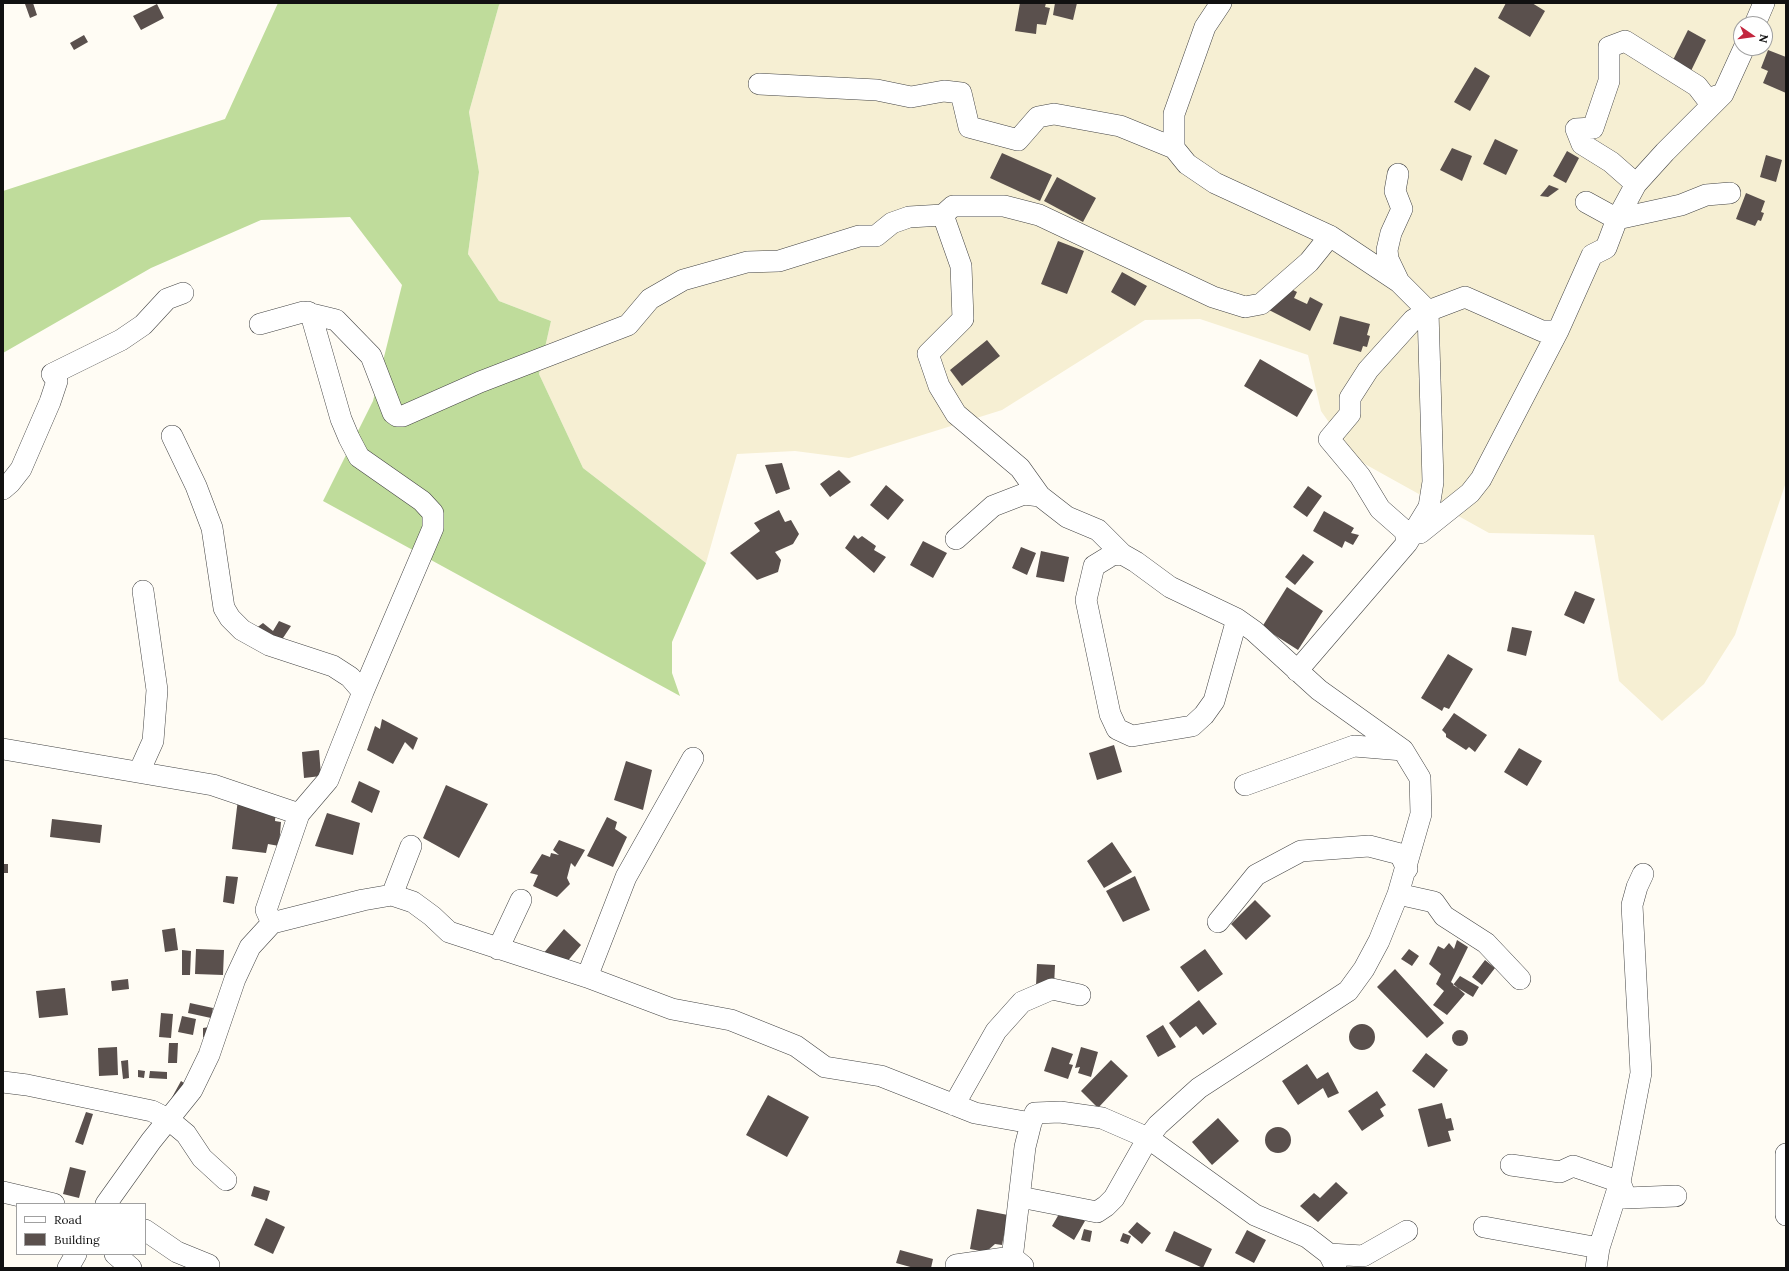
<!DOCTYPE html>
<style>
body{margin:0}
#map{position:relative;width:1789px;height:1271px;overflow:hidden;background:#fffcf4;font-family:Lora,serif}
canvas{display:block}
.frame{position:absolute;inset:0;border:4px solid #111;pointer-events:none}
.legend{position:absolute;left:16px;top:1203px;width:130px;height:52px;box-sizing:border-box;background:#fff;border:1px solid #a0a0a0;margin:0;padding:5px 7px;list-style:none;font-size:12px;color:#111}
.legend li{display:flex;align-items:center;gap:8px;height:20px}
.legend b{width:20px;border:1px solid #a0a0a0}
.north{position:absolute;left:1733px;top:16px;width:40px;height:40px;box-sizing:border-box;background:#fff;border:1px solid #a0a0a0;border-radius:50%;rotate:103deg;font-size:11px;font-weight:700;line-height:16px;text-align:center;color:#111}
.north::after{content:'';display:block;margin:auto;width:14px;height:18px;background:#c3263e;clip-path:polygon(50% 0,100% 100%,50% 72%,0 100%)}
</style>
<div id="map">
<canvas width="1789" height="1271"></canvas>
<div class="frame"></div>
<ul class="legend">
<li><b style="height:5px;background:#fff"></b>Road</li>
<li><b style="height:11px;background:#5a504d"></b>Building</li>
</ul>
<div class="north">N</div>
</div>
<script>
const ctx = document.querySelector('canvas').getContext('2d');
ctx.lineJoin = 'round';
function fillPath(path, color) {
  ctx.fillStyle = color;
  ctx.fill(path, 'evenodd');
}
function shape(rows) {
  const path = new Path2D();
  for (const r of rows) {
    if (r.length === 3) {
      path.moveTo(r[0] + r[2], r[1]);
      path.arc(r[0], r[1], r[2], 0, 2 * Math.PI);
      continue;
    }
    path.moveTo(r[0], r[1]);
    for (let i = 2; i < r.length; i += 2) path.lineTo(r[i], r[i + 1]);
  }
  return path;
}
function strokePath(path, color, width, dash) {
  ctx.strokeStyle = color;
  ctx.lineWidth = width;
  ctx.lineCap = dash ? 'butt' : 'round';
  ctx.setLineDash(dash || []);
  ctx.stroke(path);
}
fillPath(shape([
 [501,3,1786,3,1786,482,1735,635,1704,684,1662,721,1619,681,1594,535,1489,533,1354,458,1321,411,1308,355,1200,319,1145,320,1002,410,849,458,795,451,737,454,706,563,583,468,539,374,551,321,499,301,468,254,479,172,469,112,499,5],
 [1741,24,1765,24,1765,48,1741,48]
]), '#f6efd3');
fillPath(shape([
 [278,3,501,3,499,5,469,112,479,172,468,254,499,301,551,321,539,374,583,468,706,563,672,642,672,673,680,696,323,501,373,401,402,285,350,217,261,220,151,268,3,353,3,191,225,119]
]), '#bfdc9b');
fillPath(shape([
 [33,3,37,15,30,18,25,4],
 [1020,3,1046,3,1045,7,1050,8,1046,25,1037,24,1036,34,1015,31],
 [1055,3,1077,3,1073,20,1053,15],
 [1506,3,1532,3,1545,11,1530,37,1498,18],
 [157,4,164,18,141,30,133,16],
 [1688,30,1706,40,1690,73,1671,64],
 [84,35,88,42,74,50,70,43],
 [1768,50,1786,57,1786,93,1763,83,1768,71,1761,68],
 [1475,67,1490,76,1470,111,1454,102],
 [1495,139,1518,150,1506,175,1483,164],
 [1452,148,1472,156,1462,181,1440,170],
 [1567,151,1579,158,1566,183,1553,176],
 [1002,153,1052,175,1040,201,990,178],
 [1766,155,1782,160,1776,182,1760,177],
 [1057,177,1096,198,1083,222,1044,201],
 [1549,185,1559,189,1548,197,1540,196],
 [1746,193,1765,201,1761,212,1764,213,1761,221,1758,220,1755,226,1736,219],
 [1058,241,1084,251,1067,294,1041,284],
 [1122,272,1147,286,1135,306,1111,292],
 [1283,285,1297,292,1294,298,1307,304,1310,297,1323,304,1310,331,1269,310],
 [1340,316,1370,324,1367,335,1370,336,1367,347,1363,346,1361,352,1333,344],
 [987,340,1000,356,962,386,950,370],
 [1260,359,1313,390,1297,417,1244,386],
 [782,463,790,489,776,494,765,465],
 [839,470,851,482,830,497,820,484],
 [886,485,904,500,888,520,870,505],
 [1308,486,1322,496,1307,517,1293,507],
 [779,510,785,522,791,520,799,534,793,544,775,552,781,560,778,572,757,580,730,553,760,531,754,523],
 [1324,511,1354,528,1351,533,1359,535,1353,545,1345,541,1342,548,1313,531],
 [854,535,858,539,862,536,876,546,874,550,886,557,874,573,845,548],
 [923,541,947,553,933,578,910,565],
 [1021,547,1036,553,1027,575,1012,568],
 [1041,551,1069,557,1064,582,1036,577],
 [1303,554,1314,562,1295,585,1285,577],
 [1287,587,1323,611,1298,650,1262,627],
 [1575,591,1595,599,1584,624,1564,615],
 [279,621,291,626,279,644,255,629,263,623,273,631],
 [1512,627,1532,631,1526,656,1507,651],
 [1448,654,1473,669,1449,709,1444,707,1442,711,1421,698],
 [1454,713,1487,735,1475,752,1469,747,1466,750,1446,737,1446,734,1442,730],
 [382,719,418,738,413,750,405,742,393,764,367,750,375,726,380,729],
 [1114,745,1122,772,1097,780,1089,753],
 [1519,748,1542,761,1527,786,1504,772],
 [319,750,321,776,304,778,302,752],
 [626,761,652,770,643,810,614,800],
 [359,781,380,791,372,813,351,802],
 [446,785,488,804,459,858,423,838],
 [238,799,276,808,275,821,281,822,279,846,268,844,266,853,232,849],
 [327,813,360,823,353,855,315,846],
 [607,817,617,822,615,829,627,837,613,867,587,856],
 [52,819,102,825,100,843,50,837],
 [559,840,585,850,575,867,571,863,567,878,570,884,557,897,533,886,538,875,530,873,542,854,550,857,551,853,559,855,553,850],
 [1112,842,1132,872,1104,888,1087,861],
 [3,864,8,864,8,873,3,873],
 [226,876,238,877,234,904,223,902],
 [1135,876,1150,910,1123,922,1106,891],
 [1255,900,1271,916,1246,940,1231,924],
 [175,928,178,950,165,952,162,930],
 [564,929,581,945,561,969,542,955],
 [1457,940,1468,947,1451,982,1465,994,1447,1015,1433,1005,1444,991,1436,984,1441,974,1429,964,1438,946,1444,949,1449,943,1454,949],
 [196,949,224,950,223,975,195,974],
 [1205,949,1223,974,1198,992,1180,967],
 [1409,949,1419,956,1412,966,1401,959],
 [182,950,191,951,190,975,182,975],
 [1485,960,1495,968,1482,985,1472,977],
 [1037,964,1055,965,1054,987,1036,986],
 [1395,969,1444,1023,1427,1038,1377,987],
 [1460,976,1479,987,1473,997,1453,985],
 [128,979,129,989,112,991,111,981],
 [65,988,68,1015,39,1018,36,991],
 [1199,1000,1217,1024,1203,1035,1196,1026,1180,1038,1169,1023],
 [190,1003,213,1008,211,1018,188,1013],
 [161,1013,173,1014,171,1038,159,1037],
 [182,1016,196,1019,193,1035,178,1032],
 [1362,1037,13],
 [1163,1025,1176,1047,1158,1057,1146,1036],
 [209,1027,209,1036,203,1037,203,1028],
 [1460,1038,8],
 [169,1043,178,1043,177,1063,168,1063],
 [117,1047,118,1075,99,1076,98,1048],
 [1052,1047,1073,1054,1069,1064,1073,1065,1068,1079,1044,1071],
 [1081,1047,1098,1052,1091,1077,1078,1073,1080,1067,1075,1068],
 [1426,1053,1448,1070,1434,1088,1412,1071],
 [128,1060,129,1078,123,1079,121,1061],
 [1111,1060,1128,1076,1098,1108,1081,1091],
 [1307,1064,1317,1079,1328,1072,1339,1093,1328,1098,1323,1088,1298,1105,1282,1081],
 [138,1070,145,1071,144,1078,138,1077],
 [150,1071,167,1072,167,1079,149,1078],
 [181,1081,187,1085,170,1101],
 [1377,1091,1386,1105,1380,1109,1384,1116,1362,1131,1348,1111],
 [768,1095,809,1117,787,1157,746,1135],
 [1442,1103,1446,1119,1451,1118,1454,1130,1448,1131,1451,1141,1428,1147,1418,1109],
 [86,1112,93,1114,83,1145,75,1142],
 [1218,1118,1239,1141,1212,1165,1192,1142],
 [1278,1140,13],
 [70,1167,86,1171,79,1198,63,1194],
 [1336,1182,1348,1193,1318,1222,1300,1206,1314,1193,1320,1198],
 [254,1186,270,1191,267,1201,251,1196],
 [977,1209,1008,1215,1002,1245,995,1244,986,1252,970,1249],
 [1070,1211,1085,1221,1074,1240,1052,1226,1059,1214,1065,1217],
 [266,1218,285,1227,273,1254,254,1245],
 [1137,1222,1151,1233,1142,1244,1128,1232],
 [1084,1229,1092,1231,1090,1242,1081,1240],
 [1247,1230,1266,1240,1254,1263,1235,1253],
 [1174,1231,1212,1249,1203,1268,1165,1251],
 [1123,1233,1131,1236,1128,1244,1120,1241],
 [900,1250,933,1259,931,1268,914,1268,896,1263]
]), '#5a504d');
const minor = shape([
 [1755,24,1764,3],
 [759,84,877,90,911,97,944,91,961,93,969,127,1018,140,1038,117,1054,114,1120,126,1174,148,1187,164,1215,183,1330,236,1399,282,1428,311,1465,297,1542,331,1558,331],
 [1174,148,1174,114,1205,27,1221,3],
 [1398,174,1395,191,1402,209,1391,233,1387,250,1388,259,1399,282],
 [1636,184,1611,162,1582,144,1576,129,1593,128,1609,81,1609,47,1625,41,1697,86,1707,99,1723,94],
 [1586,202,1617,219,1681,205,1706,195,1730,193],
 [943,215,953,206,1004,206,1039,215,1213,297,1245,307,1261,304,1309,262,1330,236],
 [308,312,312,318,341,419,349,438,359,457,422,501,433,513,433,528,363,692],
 [260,324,303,312,336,320,371,356,393,413,397,416,403,416,480,382,628,325,650,299,683,280,747,262,779,261,859,236,876,236,892,223,909,217,943,215,961,266,963,319,928,354,939,386,956,414,1020,468,1040,496,1067,517,1098,530,1122,554],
 [3,489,10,483,21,469,50,402,57,381,52,374,121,340,143,325,167,299,183,293],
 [1420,533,1470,493,1481,479,1558,331,1592,255,1606,248,1617,219,1636,184,1665,152,1723,94,1744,48],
 [956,539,993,506,1024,494,1040,496],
 [1297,671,1407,543,1429,507,1433,482,1428,311,1413,320,1368,370,1350,398,1350,414,1329,439,1360,476,1380,509,1405,531,1407,543],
 [3,749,213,785,299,814,328,780,363,692,350,677,333,666,269,645,242,630,230,618,224,608,212,528,196,486,172,436],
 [139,772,153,741,157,690,143,591],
 [1245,785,1354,746,1403,750],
 [1398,894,1434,902,1444,916,1486,943,1520,979],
 [392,895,411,846],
 [1218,922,1256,875,1301,851,1369,846,1400,854,1407,869],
 [272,923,266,910,299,814],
 [498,949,521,900],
 [587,977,626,877,693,758],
 [3,1082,27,1085,152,1111,168,1119,186,1134,202,1158,226,1180],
 [954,1105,996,1031,1022,1002,1052,989,1080,995],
 [1786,1154,1786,1215],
 [1511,1165,1560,1172,1573,1166,1620,1182,1626,1198,1676,1196],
 [3,1192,54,1204],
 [1020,1197,1097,1212,1106,1206,1114,1198,1148,1138,1158,1125,1199,1088,1348,991,1364,969,1379,941,1398,894,1421,814,1420,778,1403,750,1319,690,1254,631,1237,619,1170,587,1136,562,1122,554,1112,555,1094,566,1086,600,1110,714,1117,729,1132,736,1192,726,1204,715,1214,701,1237,619],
 [106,1204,151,1141,192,1090,209,1055,235,979,250,947,272,923,363,900,392,895,413,902,432,916,449,932,587,977,672,1009,731,1020,796,1046,825,1067,881,1076,975,1113,1031,1123],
 [1484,1227,1599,1248],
 [145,1230,177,1252,209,1265],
 [115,1254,131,1268],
 [1329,1254,1363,1256,1407,1231],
 [68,1268,76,1254],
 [956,1268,956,1265,1012,1257,1023,1266],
 [1011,1268,1025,1147,1031,1123,1035,1113,1060,1112,1102,1118,1148,1138,1255,1215,1307,1237,1329,1254,1336,1268],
 [1596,1268,1599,1248,1620,1182,1641,1073,1632,905,1637,887,1643,874]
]);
strokePath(minor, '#444', 22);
strokePath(minor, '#fff', 21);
</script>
